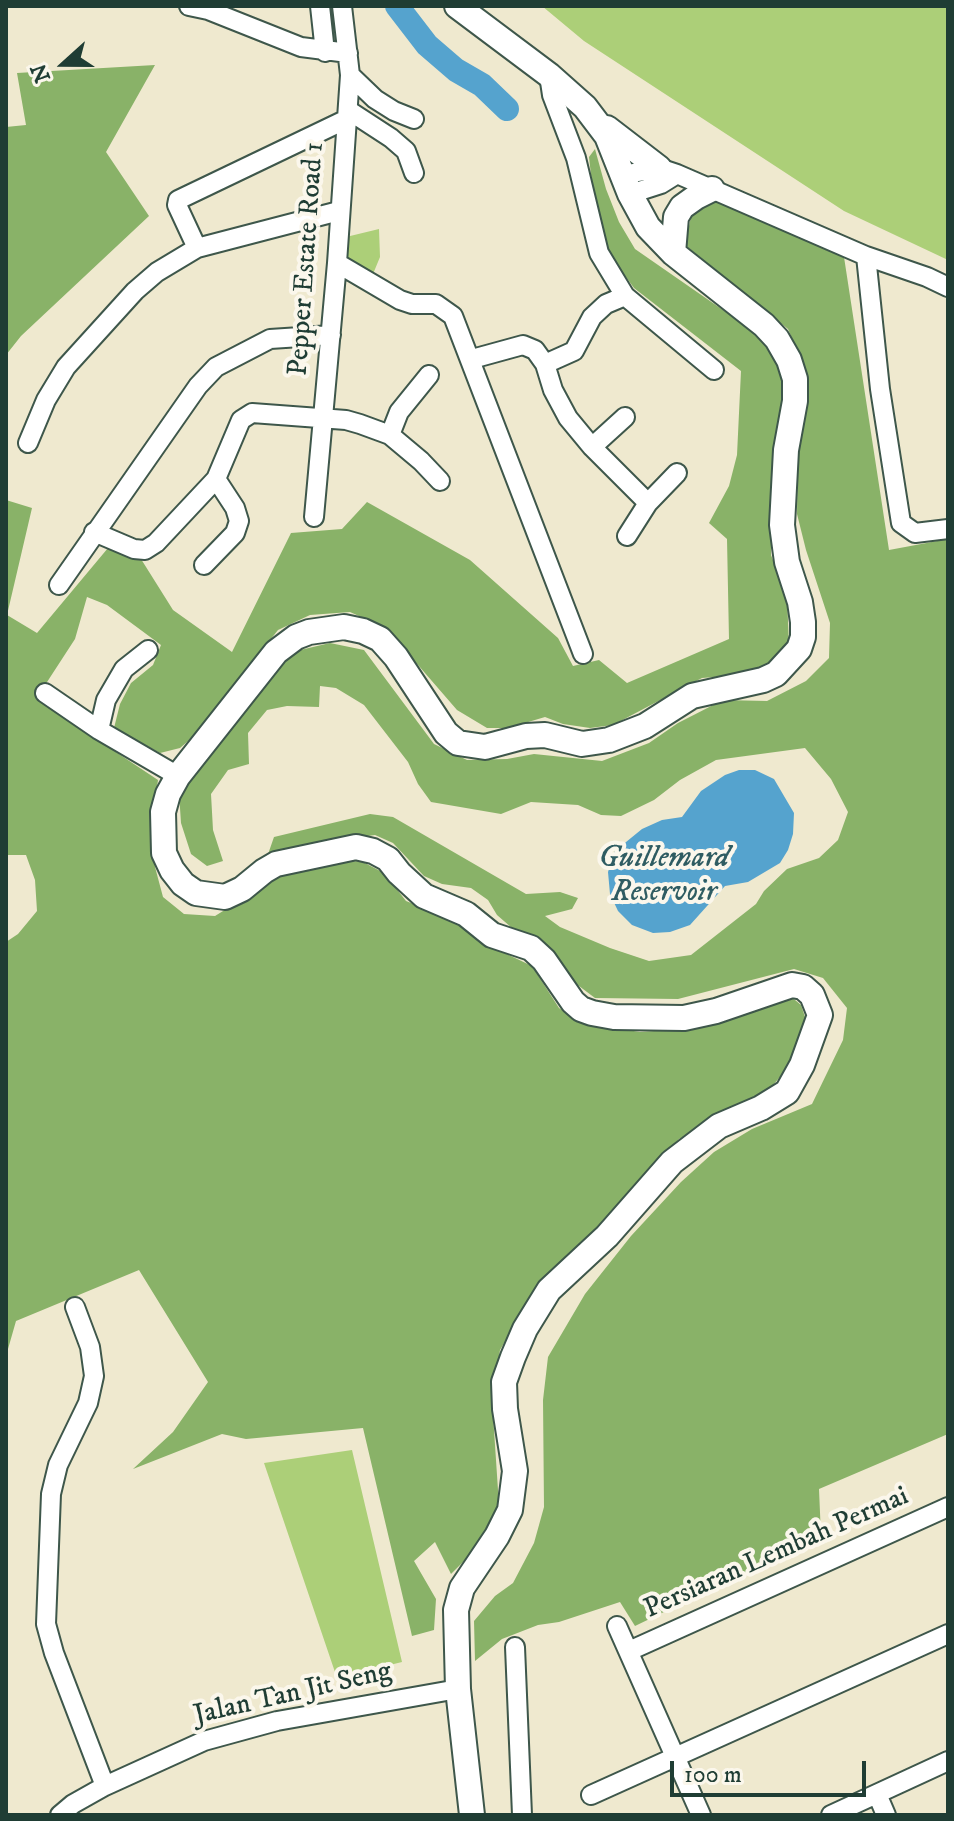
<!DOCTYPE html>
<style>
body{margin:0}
#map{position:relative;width:954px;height:1821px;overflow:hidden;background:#efe9cf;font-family:"IM FELL DW Pica",serif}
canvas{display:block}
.frame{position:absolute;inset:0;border:8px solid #1f3d34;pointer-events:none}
.north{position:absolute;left:24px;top:24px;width:80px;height:80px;-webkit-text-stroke:6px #fbf7ec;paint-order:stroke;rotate:249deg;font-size:22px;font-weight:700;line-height:32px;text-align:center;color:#1f3d34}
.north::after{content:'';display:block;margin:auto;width:28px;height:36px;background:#1f3d34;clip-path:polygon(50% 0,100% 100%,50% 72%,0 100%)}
.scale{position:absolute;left:670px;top:1761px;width:196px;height:36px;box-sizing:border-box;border:4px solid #1f3d34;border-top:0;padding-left:10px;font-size:24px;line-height:28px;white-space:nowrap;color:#1f3d34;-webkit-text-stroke:6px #fbf7ec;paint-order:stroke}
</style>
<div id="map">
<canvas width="954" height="1821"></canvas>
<div class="frame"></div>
<div class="north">N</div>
<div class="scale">100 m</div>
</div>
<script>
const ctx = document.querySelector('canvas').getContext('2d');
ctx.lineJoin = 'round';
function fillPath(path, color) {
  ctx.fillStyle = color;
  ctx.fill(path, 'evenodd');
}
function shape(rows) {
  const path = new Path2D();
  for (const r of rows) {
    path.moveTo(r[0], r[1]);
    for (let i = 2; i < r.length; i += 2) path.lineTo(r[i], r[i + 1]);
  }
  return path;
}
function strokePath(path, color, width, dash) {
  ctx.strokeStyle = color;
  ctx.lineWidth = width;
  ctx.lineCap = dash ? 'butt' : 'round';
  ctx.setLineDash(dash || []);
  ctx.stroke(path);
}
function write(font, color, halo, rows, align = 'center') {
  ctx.font = font + ' "IM FELL DW Pica",serif';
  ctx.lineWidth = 8;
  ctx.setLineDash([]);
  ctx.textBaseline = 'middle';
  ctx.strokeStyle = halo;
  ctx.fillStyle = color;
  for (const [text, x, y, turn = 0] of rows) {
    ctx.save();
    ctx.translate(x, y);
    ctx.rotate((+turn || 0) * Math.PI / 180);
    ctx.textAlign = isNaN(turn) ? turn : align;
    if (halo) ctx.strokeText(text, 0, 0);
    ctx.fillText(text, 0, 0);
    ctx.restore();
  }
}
fillPath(shape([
 [542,6,948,6,948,260,844,211,584,41],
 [379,229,380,257,373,274,346,256,346,237],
 [352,1450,402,1662,337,1678,264,1463]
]), '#accf78');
fillPath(shape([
 [155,65,106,152,149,216,21,336,6,355,6,127,26,125,17,73],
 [595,149,606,189,619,222,635,249,746,326,776,352,784,390,780,427,771,472,771,555,787,596,789,646,769,664,751,674,702,678,613,725,590,728,563,724,545,717,508,728,487,728,457,710,386,628,350,612,310,615,278,630,194,736,180,748,160,753,114,728,120,704,131,683,153,665,161,645,107,605,87,597,75,639,36,699,158,780,151,828,155,867,163,897,184,914,215,916,286,872,332,862,361,861,384,873,406,901,454,920,479,941,532,966,559,1008,582,1023,640,1032,696,1028,789,995,801,1005,806,1020,786,1070,767,1092,679,1139,603,1222,540,1281,500,1350,492,1400,499,1505,472,1553,451,1574,435,1542,414,1561,436,1599,434,1630,412,1636,363,1428,246,1439,222,1434,133,1469,173,1432,208,1382,139,1270,16,1321,6,1356,6,942,18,934,37,911,35,880,26,855,6,855,6,500,32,508,7,615,37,633,108,548,141,559,173,610,232,652,291,533,342,529,367,502,470,560,558,638,573,666,599,660,627,683,729,639,727,539,709,523,729,486,737,455,741,371,634,288,604,247,595,211,589,157],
 [715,201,844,257,889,550,948,539,948,1434,819,1489,821,1536,635,1626,620,1602,559,1622,538,1625,502,1639,475,1661,474,1621,495,1596,513,1583,534,1543,544,1507,543,1400,548,1357,585,1294,631,1236,681,1182,714,1152,752,1129,812,1104,843,1040,847,1008,823,978,794,969,678,999,595,998,571,980,549,948,533,937,512,928,497,915,488,900,471,888,442,884,424,876,393,843,375,835,333,841,266,860,274,837,370,814,393,817,526,894,560,892,578,898,572,909,545,916,560,927,610,948,649,961,691,955,756,904,764,891,787,869,819,858,838,840,848,812,831,779,805,748,716,760,680,780,654,800,621,816,601,815,578,805,531,802,501,814,431,802,418,784,408,762,364,705,336,688,320,686,319,707,287,706,267,710,248,733,249,764,228,770,211,794,213,830,223,861,207,866,191,854,181,823,179,793,268,680,296,651,330,643,364,650,434,744,467,760,507,759,534,754,602,761,649,743,678,723,723,700,767,701,806,681,829,658,830,623,806,550,797,514,798,431,808,376,788,329,685,245,692,212]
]), '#89b268');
fillPath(shape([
 [739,770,755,770,774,779,794,813,793,834,788,850,780,863,748,882,725,886,690,925,670,932,653,933,632,925,618,911,610,894,608,872,615,851,642,829,662,820,682,817,701,791,725,775]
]), '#55a3ce');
strokePath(shape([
 [397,6,427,45,456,70,482,85,507,109]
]), '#55a3ce', 24);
const minor = shape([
 [189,6,208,10,301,47,348,53],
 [320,6,325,52],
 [350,75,375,99,394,111,414,119],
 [549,75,552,95,576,158,599,253,625,296,714,370],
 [348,110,391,138,406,151,414,173],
 [623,175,659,168,677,174,866,256,927,277,948,287],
 [630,194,661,184,677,174],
 [197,248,177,205,178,200,347,119],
 [866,256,880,389,901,523,915,533,948,529],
 [337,263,400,300,412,304,436,304,453,316,583,654],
 [472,359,523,345,535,350,545,364,553,390,568,418,592,447,648,503],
 [545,364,574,351,592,317,606,304,625,296],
 [390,435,399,412,429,375],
 [28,443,46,400,66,367,135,291,157,272,197,248,339,211],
 [592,447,625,417],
 [314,517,337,263,350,75,342,6],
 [94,532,134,549,145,550,156,543,216,479,241,420,252,413,346,420,360,424,390,435,421,461,440,481],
 [627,536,648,503,677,473],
 [204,565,235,533,239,521,235,508,216,479],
 [59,585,198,386,216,367,270,339,331,335],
 [45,693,99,730,178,776],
 [99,730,106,700,124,669,148,650],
 [75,1307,90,1347,94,1376,88,1403,58,1465,51,1494,46,1624,54,1653,105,1786],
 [617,1626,701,1815],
 [515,1647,522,1815],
 [629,1651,948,1507],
 [877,1794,886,1815],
 [591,1795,948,1634],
 [60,1815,73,1804,105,1786,204,1741,277,1721,458,1689],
 [831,1815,948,1761]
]);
const major = shape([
 [457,6,549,75,585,107,607,136,630,194,648,227,673,253,764,325,777,339,789,360,795,379,795,401,786,450,782,525,787,562,800,602,803,622,803,637,799,649,776,674,763,680,692,696,645,726,609,740,582,744,545,735,526,736,485,747,458,743,446,733,396,657,380,639,363,631,344,627,309,632,296,637,276,652,178,776,168,794,163,812,164,853,172,870,183,884,196,893,225,897,242,889,264,871,276,864,356,847,373,851,388,859,399,873,424,896,466,914,492,935,531,948,544,960,573,1002,581,1009,592,1013,614,1017,684,1018,716,1011,792,985,803,987,812,995,820,1015,802,1065,787,1092,761,1108,719,1126,672,1162,607,1236,549,1290,525,1329,513,1357,504,1382,505,1409,515,1471,510,1510,497,1536,462,1588,456,1610,458,1689,472,1815],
 [607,128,659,168],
 [673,253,676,217,682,207,696,197,712,189]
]);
strokePath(minor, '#3e574b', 22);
strokePath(major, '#3e574b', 28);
strokePath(minor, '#fff', 18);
strokePath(major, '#fff', 24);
write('28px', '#1f3d34', '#fbf7ec', [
 ["Pepper Estate Road 1",308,259,-86],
 ["Persiaran Lembah Permai",777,1554,-24],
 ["Jalan Tan Jit Seng",293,1695,-13]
]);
write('italic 30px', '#2f5c62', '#fbf7ec', [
 ["Guillemard",664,860],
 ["Reservoir",664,894]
]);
</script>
